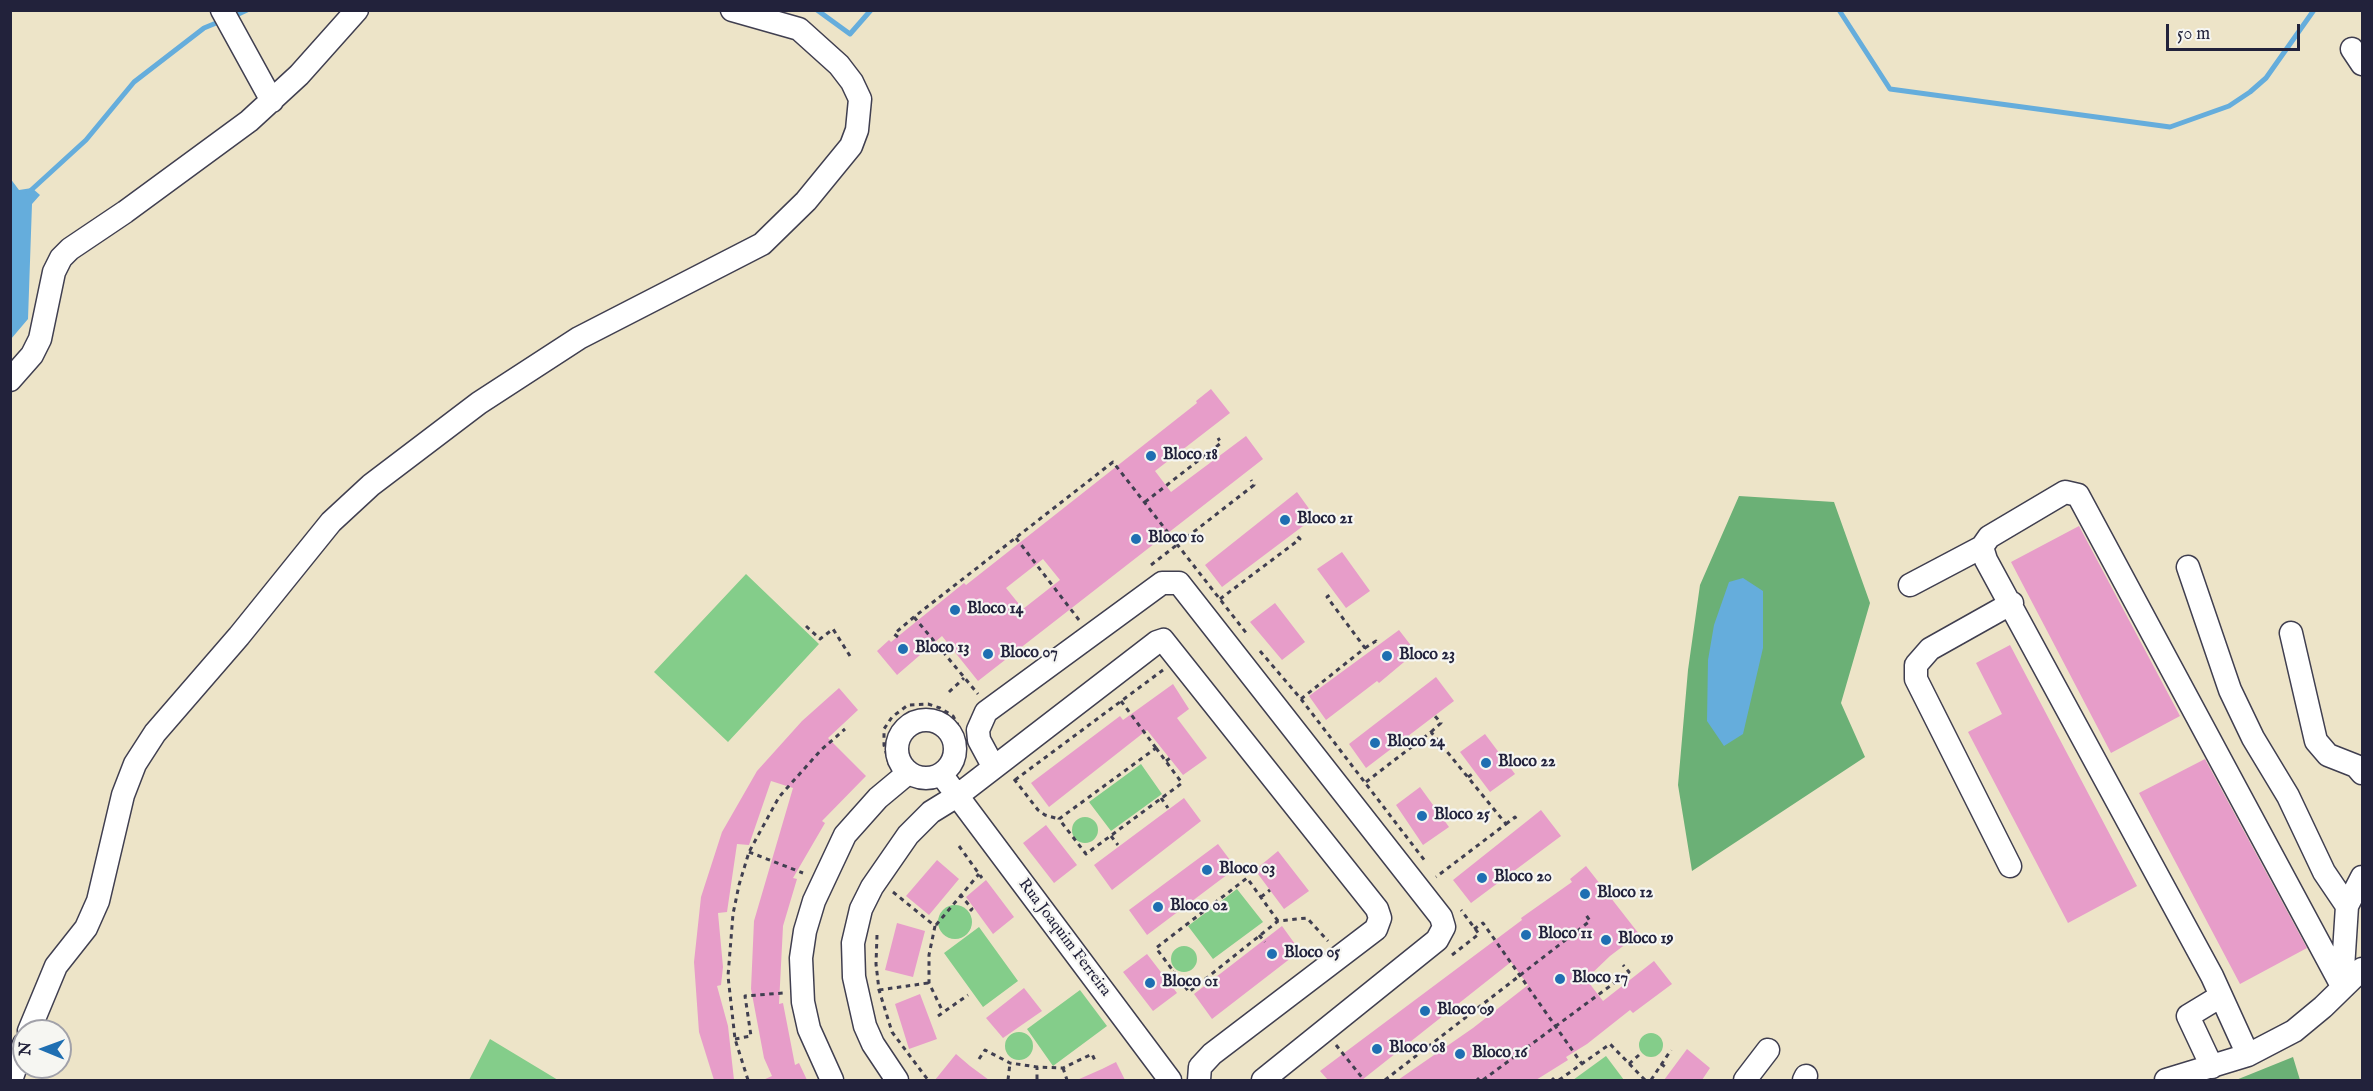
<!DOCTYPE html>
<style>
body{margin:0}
#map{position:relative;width:2373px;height:1091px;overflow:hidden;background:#ede4c8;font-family:"IM FELL English",serif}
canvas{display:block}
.frame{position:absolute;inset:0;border:12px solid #22223b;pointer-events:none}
.north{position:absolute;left:12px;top:1019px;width:60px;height:60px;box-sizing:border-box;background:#f6f6f2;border:2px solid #a1a1a9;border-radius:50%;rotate:271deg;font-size:16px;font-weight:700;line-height:24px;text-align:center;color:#22223b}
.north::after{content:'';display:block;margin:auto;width:21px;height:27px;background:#1f6fb2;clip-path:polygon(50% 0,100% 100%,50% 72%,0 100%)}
.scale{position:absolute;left:2166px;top:24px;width:134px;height:27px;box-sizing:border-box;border:3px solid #22223b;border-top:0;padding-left:8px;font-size:18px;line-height:21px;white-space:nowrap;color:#22223b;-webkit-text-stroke:4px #f6f6f2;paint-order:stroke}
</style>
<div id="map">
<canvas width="2373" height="1091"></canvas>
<div class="frame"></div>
<div class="north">N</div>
<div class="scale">50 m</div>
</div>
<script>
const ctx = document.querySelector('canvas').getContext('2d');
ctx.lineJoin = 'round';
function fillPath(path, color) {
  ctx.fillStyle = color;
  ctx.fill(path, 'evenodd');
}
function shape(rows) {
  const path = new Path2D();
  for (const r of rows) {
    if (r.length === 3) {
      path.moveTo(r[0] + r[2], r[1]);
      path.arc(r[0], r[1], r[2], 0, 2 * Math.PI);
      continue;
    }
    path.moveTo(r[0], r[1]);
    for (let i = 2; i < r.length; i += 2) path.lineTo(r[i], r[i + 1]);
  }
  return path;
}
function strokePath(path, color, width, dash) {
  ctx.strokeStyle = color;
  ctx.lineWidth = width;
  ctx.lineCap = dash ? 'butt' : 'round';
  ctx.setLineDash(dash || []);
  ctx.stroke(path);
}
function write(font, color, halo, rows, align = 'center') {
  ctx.font = font + ' "IM FELL English",serif';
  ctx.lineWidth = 4.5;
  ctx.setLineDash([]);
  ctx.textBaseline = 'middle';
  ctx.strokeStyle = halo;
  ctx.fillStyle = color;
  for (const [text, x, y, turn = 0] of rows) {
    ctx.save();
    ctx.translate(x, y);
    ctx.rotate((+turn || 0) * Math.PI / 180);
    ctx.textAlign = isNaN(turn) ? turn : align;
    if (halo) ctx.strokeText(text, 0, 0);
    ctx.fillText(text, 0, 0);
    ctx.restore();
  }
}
fillPath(shape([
 [746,574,819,644,728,742,654,672],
 [1141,764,1162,794,1111,831,1089,802],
 [1085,830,13],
 [1237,889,1263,922,1213,959,1188,926],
 [955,922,17],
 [979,927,1018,981,983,1007,944,953],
 [1184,959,13],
 [1080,990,1107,1026,1053,1066,1027,1029],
 [1019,1046,14],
 [1651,1045,12],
 [490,1039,558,1080,469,1080],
 [1606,1056,1624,1080,1573,1080]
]), '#84cd8a');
fillPath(shape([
 [1739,496,1834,502,1870,603,1841,703,1865,757,1692,871,1678,785,1688,670,1700,585],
 [2293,1057,2300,1080,2236,1080]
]), '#6bb076');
fillPath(shape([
 [10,178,19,190,32,188,40,195,32,204,28,319,11,339],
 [1743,578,1763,591,1763,648,1743,734,1724,746,1707,721,1708,660,1714,625,1729,582]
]), '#65addc');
strokePath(shape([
 [817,10,850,34,871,10],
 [1839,10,1890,89,2170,127,2229,106,2250,92,2266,78,2314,10],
 [232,17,247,10],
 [28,193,86,140,134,82,204,28,221,21]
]), '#65addc', 5);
fillPath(shape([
 [1211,389,1230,413,1155,471,1171,492,1246,436,1263,459,978,681,942,636,897,675,877,651,889,640,891,642,964,583,966,585,1197,403,1196,401],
 [1043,559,1060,580,1023,609,1006,588],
 [1297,492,1315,517,1222,587,1205,565],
 [2079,526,2180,716,2111,753,2011,562],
 [1342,552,1370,591,1346,608,1317,569],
 [1275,603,1305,642,1282,660,1250,622],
 [1399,630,1416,652,1379,683,1377,681,1326,720,1309,696],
 [2010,645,2137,886,2068,923,1968,732,2002,714,1976,663],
 [1436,677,1454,701,1366,768,1349,744],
 [1173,684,1189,709,1177,718,1207,758,1183,775,1147,730,1049,807,1031,783,1120,716,1123,720],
 [839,688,858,710,828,738,866,776,822,821,825,823,793,878,797,879,783,926,779,1004,783,1003,795,1065,799,1063,807,1080,763,1080,772,1076,764,1058,751,989,754,921,793,788,771,781,749,845,737,844,727,912,718,913,723,967,721,985,717,986,728,1026,734,1080,714,1080,699,1032,694,962,701,897,722,832,757,771,802,721],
 [1485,734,1515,774,1490,792,1460,752],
 [2205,759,2307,948,2240,984,2139,793],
 [1420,787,1449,827,1423,845,1396,805],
 [1184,798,1201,821,1112,890,1094,865],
 [1541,810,1561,836,1471,903,1453,880],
 [1046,825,1077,865,1054,883,1023,843],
 [1218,844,1236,868,1147,935,1129,910],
 [1278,851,1309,891,1284,909,1255,870],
 [937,860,959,879,929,915,906,896],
 [1586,866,1639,934,1610,956,1586,979,1603,1001,1654,961,1672,984,1633,1013,1630,1010,1587,1044,1566,1057,1568,1060,1536,1080,1398,1080,1473,1028,1528,985,1511,962,1362,1080,1328,1080,1320,1071,1522,920,1521,918,1572,882,1570,879],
 [986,880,1014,917,993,934,966,897],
 [897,923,925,931,913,977,885,970],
 [1282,926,1300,951,1212,1019,1194,994],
 [1147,954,1177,993,1153,1011,1123,972],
 [1024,988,1042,1011,1003,1038,986,1018],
 [920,994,937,1039,909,1049,895,1004],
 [1687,1049,1710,1068,1702,1080,1664,1080],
 [956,1054,970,1066,989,1080,935,1080],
 [1116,1062,1125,1080,1077,1080,1102,1069]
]), '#e79dc9');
const minor = shape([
 [222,10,272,101],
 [2352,49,2362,64],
 [10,380,32,355,40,339,54,272,61,258,70,249,125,212,249,121,299,75,357,10],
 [2188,567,2230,690,2253,738,2288,796,2324,872,2347,906,2342,984],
 [1910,585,1982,547],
 [2291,633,2316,741,2328,755,2356,766,2362,773],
 [926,749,29],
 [993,766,979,740,978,730,986,712,1162,583,1179,583,1441,917,1444,927,1437,940,1263,1080],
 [941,774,1170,1080],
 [2010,866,1916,679,1916,665,1930,649,2012,603],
 [2347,906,2362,877],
 [29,1031,56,966,86,928,98,901,123,795,135,764,155,733,239,636,331,522,371,485,479,403,579,338,762,244,806,201,851,146,857,130,860,99,852,82,839,65,799,29,732,10],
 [2248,1055,2212,976,1986,560,1982,547,1989,537,2065,492,2078,495,2341,984],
 [2212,1067,2188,1016,2221,996],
 [11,1080,24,1044],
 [832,1080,809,1029,803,1002,801,958,805,931,814,901,845,835,878,798,908,773],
 [897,1080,873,1044,865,1026,854,977,853,943,861,909,872,887,908,835,931,812,957,796,1157,642,1163,640,1377,909,1380,918,1376,929,1212,1054,1200,1067,1199,1080],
 [1745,1080,1768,1050],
 [1804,1080,1806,1076],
 [2166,1080,2248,1055,2294,1031,2323,1007,2362,969]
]);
strokePath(minor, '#403f50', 25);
strokePath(shape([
 [1145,502,1221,443,1218,438],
 [1016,538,1079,620],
 [1151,565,1254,485,1251,480],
 [1220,599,1300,539,1296,535],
 [914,617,978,694],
 [806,626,820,639,833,629,850,656],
 [898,637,894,634,914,617,1113,462,1247,634],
 [1365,648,1376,641,1378,644],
 [1260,651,1301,699,1425,861],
 [949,692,964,678],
 [1301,699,1365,648,1327,597,1331,594],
 [1121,701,1156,748],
 [1431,732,1441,723,1434,715],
 [1156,748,1182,783,1086,854,1059,819,1156,748],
 [1166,761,1173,756],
 [889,764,884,745,884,729,892,717,908,705,928,704,940,708,953,716,958,725],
 [959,764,961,749],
 [1468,777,1474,773],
 [1014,779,1038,810,1045,815,1059,819],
 [1015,780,1163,670],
 [1366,782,1431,732,1506,824,1436,877],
 [1161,798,1168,808],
 [1506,824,1515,817,1518,822],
 [1111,836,1118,845],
 [959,846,982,878],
 [749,852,803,873],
 [893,892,935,926,929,955,929,983,943,1012],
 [960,894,972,909,970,911],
 [1261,897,1270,890],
 [1278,921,1247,878,1156,948,1189,992,1278,921,1307,918,1328,941],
 [936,925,979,874],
 [1474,929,1483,923,1582,1064],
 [877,935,876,964,879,990,892,1032,928,1080],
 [1259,935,1265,942],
 [1452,955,1479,934,1461,910],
 [1167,977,1174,971],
 [879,990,928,983],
 [938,1016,968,995],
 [735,1039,751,1036,745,996,783,993],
 [1336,1045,1364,1080],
 [979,1059,985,1050,1010,1063,1037,1067,1063,1068,1092,1054,1096,1063],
 [1629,1064,1639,1055],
 [1661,1064,1667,1068],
 [1063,1068,1067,1080],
 [1477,1078,1479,1080],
 [1552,1078,1554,1080],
 [1037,1079,1037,1067],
 [748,1080,735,1039,728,976,733,914,739,885,749,852,779,797,821,750,845,729],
 [1008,1080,1010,1063],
 [1385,1080,1590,921,1586,915],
 [1483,1080,1629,972,1623,965],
 [1559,1080,1610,1044,1645,1080],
 [1651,1080,1671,1050]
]), '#403f50', 3, [4.5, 4.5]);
strokePath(minor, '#fff', 22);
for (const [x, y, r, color] of [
 [1151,456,6,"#1f6fb2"],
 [1285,520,6,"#1f6fb2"],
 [1136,539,6,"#1f6fb2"],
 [955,610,6,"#1f6fb2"],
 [903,649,6,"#1f6fb2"],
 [988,654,6,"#1f6fb2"],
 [1387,656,6,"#1f6fb2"],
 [1375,743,6,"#1f6fb2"],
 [1486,763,6,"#1f6fb2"],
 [1422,816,6,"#1f6fb2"],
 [1207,870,6,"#1f6fb2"],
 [1482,878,6,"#1f6fb2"],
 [1585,894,6,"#1f6fb2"],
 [1158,907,6,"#1f6fb2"],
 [1526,935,6,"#1f6fb2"],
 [1606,940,6,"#1f6fb2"],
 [1272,954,6,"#1f6fb2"],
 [1560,979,6,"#1f6fb2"],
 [1150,983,6,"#1f6fb2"],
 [1425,1011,6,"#1f6fb2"],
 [1377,1049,6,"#1f6fb2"],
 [1460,1054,6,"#1f6fb2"]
]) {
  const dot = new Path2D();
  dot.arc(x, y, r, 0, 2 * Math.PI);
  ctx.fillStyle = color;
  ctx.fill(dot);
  strokePath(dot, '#f6f6f2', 2);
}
write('bold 16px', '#22223b', '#f6f6f2', [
 ["Bloco 18",1163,456],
 ["Bloco 21",1297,520],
 ["Bloco 10",1148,539],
 ["Bloco 14",967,610],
 ["Bloco 13",915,649],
 ["Bloco 07",1000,654],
 ["Bloco 23",1399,656],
 ["Bloco 24",1387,743],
 ["Bloco 22",1498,763],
 ["Bloco 25",1434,816],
 ["Bloco 03",1219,870],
 ["Bloco 20",1494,878],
 ["Bloco 12",1597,894],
 ["Bloco 02",1170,907],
 ["Bloco 11",1538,935],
 ["Bloco 19",1618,940],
 ["Bloco 05",1284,954],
 ["Bloco 17",1572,979],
 ["Bloco 01",1162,983],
 ["Bloco 09",1437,1011],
 ["Bloco 08",1389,1049],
 ["Bloco 16",1472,1054]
], 'left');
write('16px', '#22223b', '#f6f6f2', [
 ["Rua Joaquim Ferreira",1064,938,53]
]);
</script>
